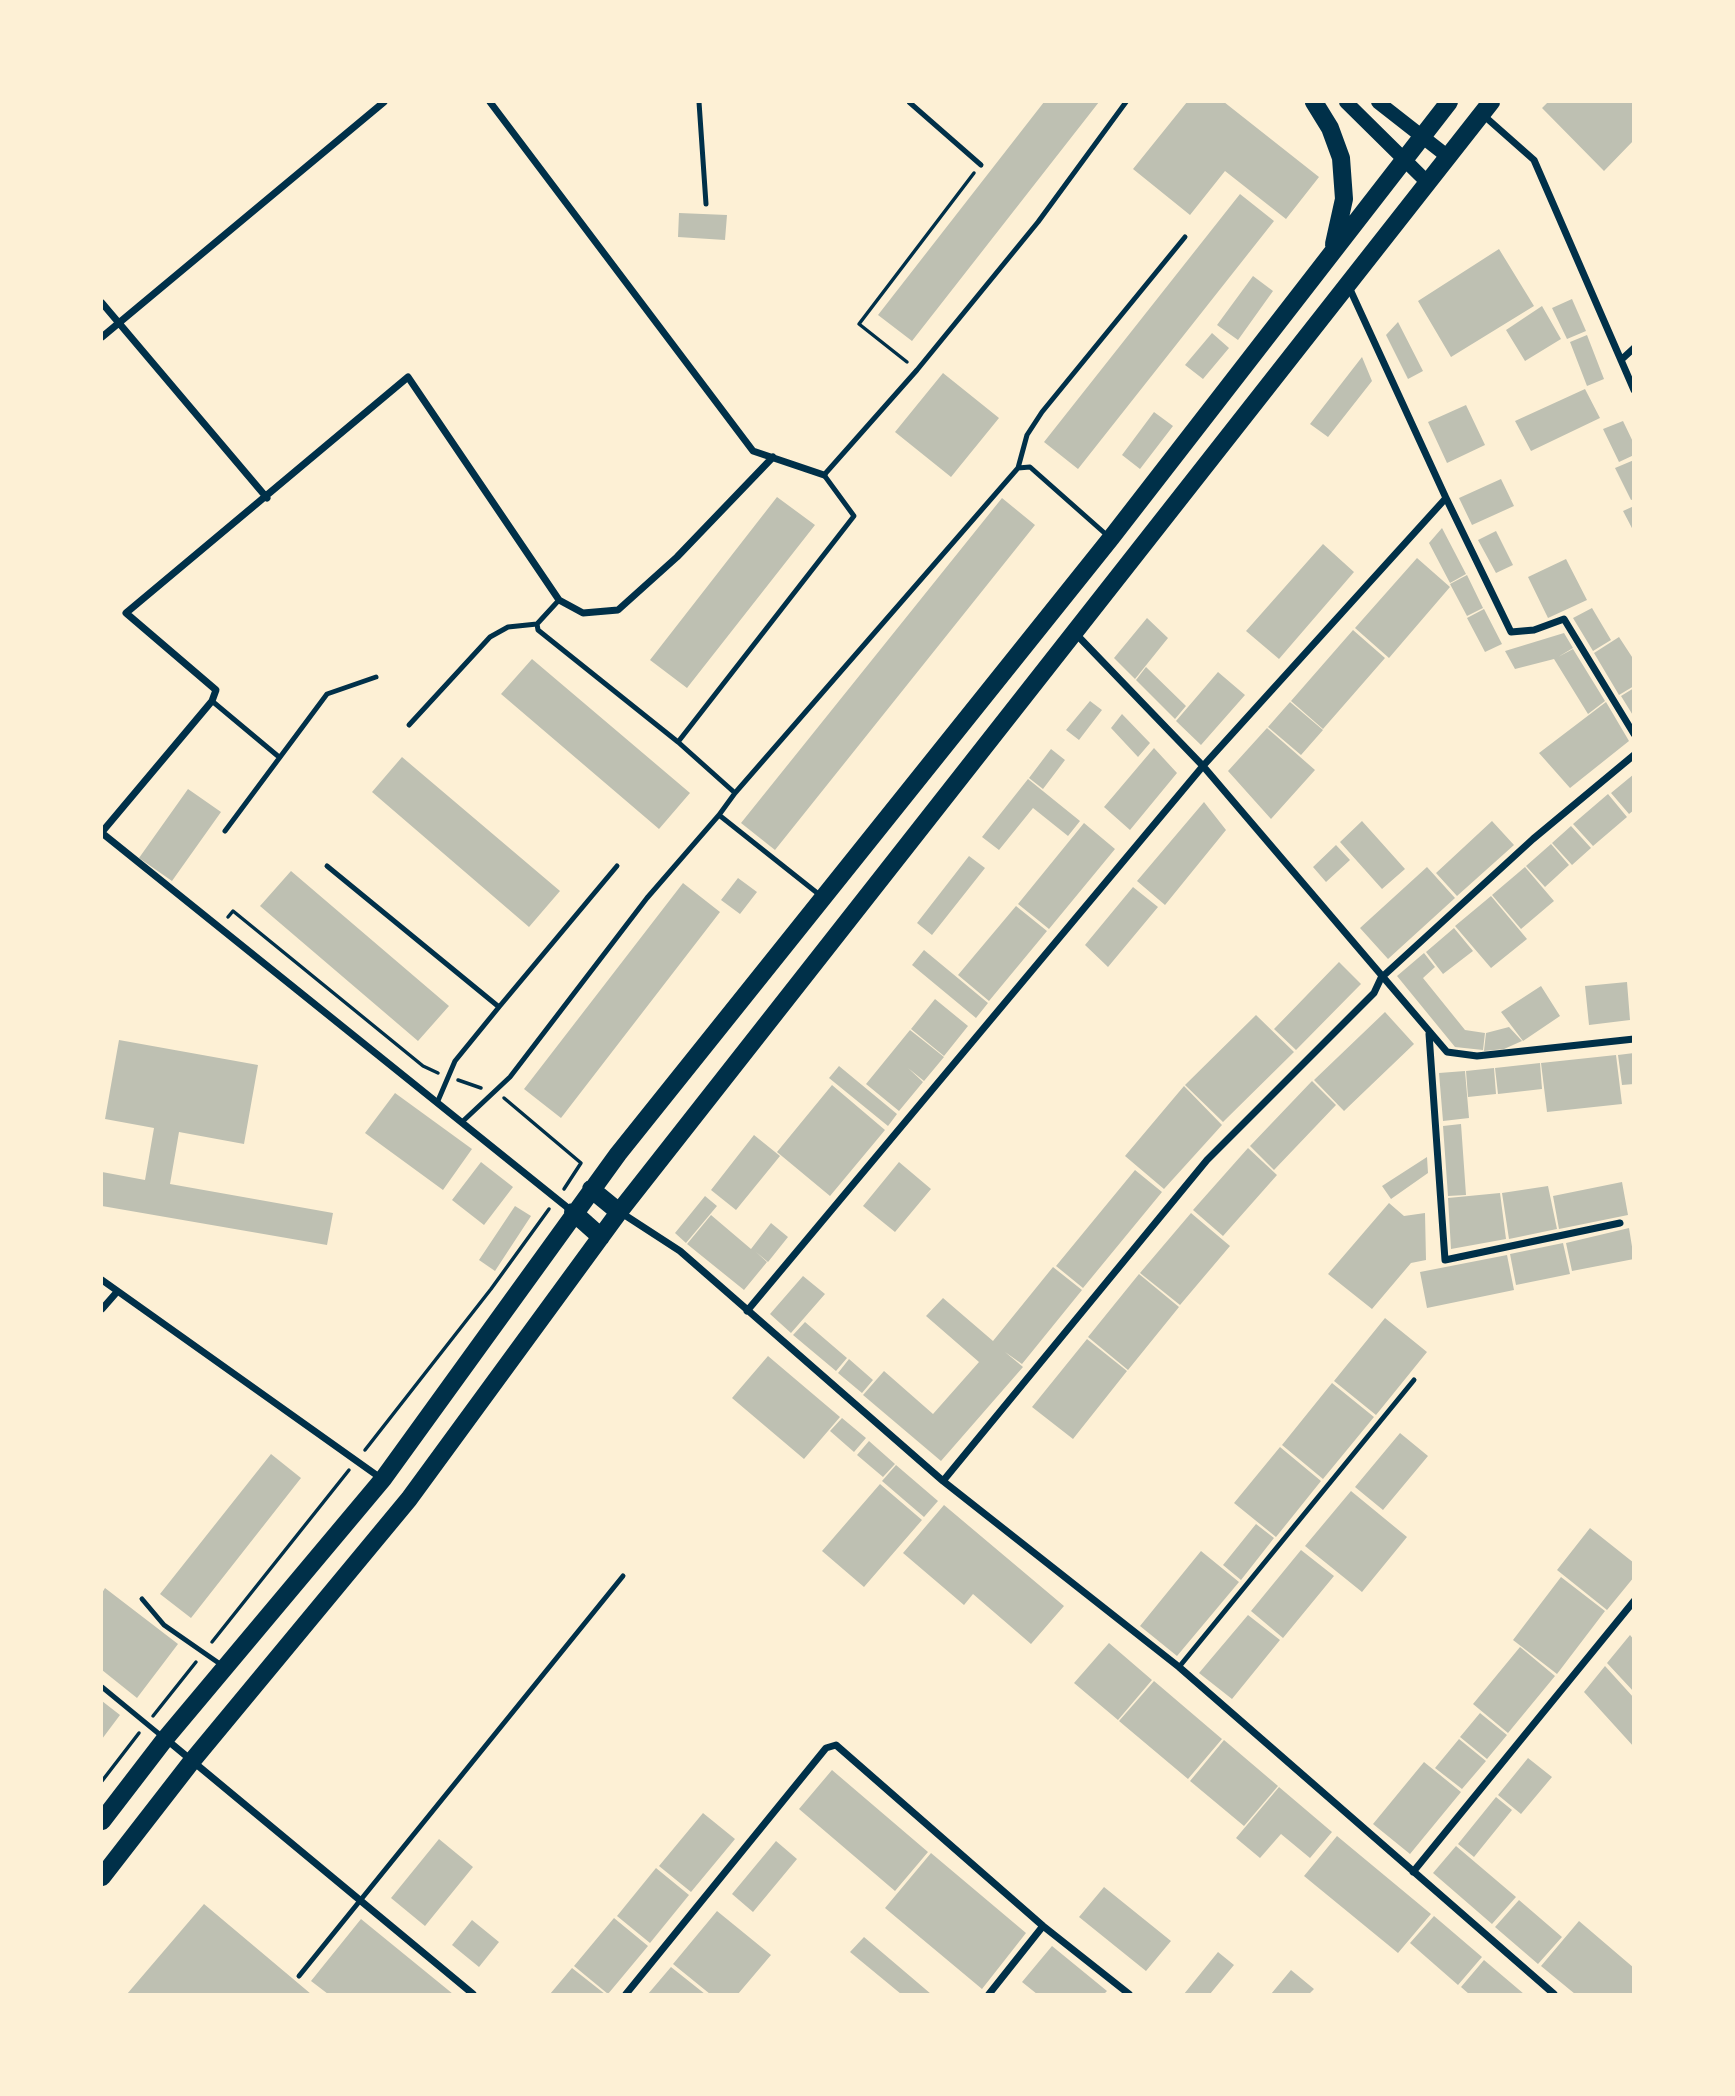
<!DOCTYPE html>
<style>
body{margin:0}
#map{position:relative;width:1735px;height:2096px;overflow:hidden;background:#fdf0d5;font-family:"PT Sans",sans-serif}
canvas{display:block}
.frame{position:absolute;inset:0;border:103px solid #fdf0d5;pointer-events:none}
</style>
<div id="map">
<canvas width="1735" height="2096"></canvas>
<div class="frame"></div>
</div>
<script>
const ctx = document.querySelector('canvas').getContext('2d');
ctx.lineJoin = 'round';
function fillPath(path, color) {
  ctx.fillStyle = color;
  ctx.fill(path, 'evenodd');
}
function shape(rows) {
  const path = new Path2D();
  for (const r of rows) {
    path.moveTo(r[0], r[1]);
    for (let i = 2; i < r.length; i += 2) path.lineTo(r[i], r[i + 1]);
  }
  return path;
}
function strokePath(path, color, width, dash) {
  ctx.strokeStyle = color;
  ctx.lineWidth = width;
  ctx.lineCap = dash ? 'butt' : 'round';
  ctx.setLineDash(dash || []);
  ctx.stroke(path);
}
fillPath(shape([
 [1044,102,1099,102,912,341,878,315],
 [1187,102,1224,102,1319,177,1286,219,1225,171,1190,215,1133,169],
 [1548,102,1634,102,1634,140,1604,171,1542,108],
 [1240,194,1274,221,1078,469,1044,442],
 [679,213,727,215,725,240,678,237],
 [1499,249,1534,306,1451,357,1418,301],
 [1253,276,1273,291,1238,340,1217,325],
 [1572,299,1586,331,1567,339,1552,308],
 [1542,306,1561,339,1525,361,1506,330],
 [1398,322,1423,371,1408,379,1386,335],
 [1212,333,1229,348,1203,379,1185,365],
 [1587,335,1604,379,1587,386,1570,342],
 [1362,357,1372,381,1328,437,1310,424],
 [943,373,999,418,951,477,895,432],
 [1585,389,1600,418,1531,451,1515,421],
 [1466,405,1485,445,1447,463,1428,422],
 [1154,412,1173,426,1140,469,1122,455],
 [1623,421,1634,444,1634,455,1619,462,1603,429],
 [1634,460,1634,499,1631,500,1615,468],
 [1501,479,1514,506,1472,525,1459,498],
 [777,497,815,525,687,688,650,660],
 [1002,498,1035,525,775,850,741,823],
 [1634,506,1634,532,1623,511],
 [1442,528,1466,574,1450,583,1429,543],
 [1496,531,1513,565,1496,573,1478,540],
 [1323,544,1354,572,1279,659,1246,631],
 [1417,558,1450,587,1389,658,1355,628],
 [1566,559,1587,600,1548,618,1528,577],
 [1467,575,1483,608,1467,616,1450,584],
 [1592,608,1611,640,1593,651,1573,618],
 [1484,609,1502,644,1485,652,1467,618],
 [1147,618,1168,638,1135,679,1114,658],
 [1353,630,1385,658,1323,729,1291,701],
 [1564,633,1573,648,1558,657,1573,649,1605,701,1588,714,1554,659,1515,669,1505,651],
 [1619,637,1634,660,1634,686,1619,695,1594,653],
 [532,659,690,793,659,829,501,694],
 [1146,667,1186,706,1175,719,1136,680],
 [1218,672,1245,695,1201,745,1176,721],
 [1634,688,1634,717,1621,696],
 [1090,701,1102,710,1079,740,1066,730],
 [1290,702,1323,730,1301,755,1268,727],
 [1606,702,1629,741,1570,788,1539,753],
 [1122,714,1150,743,1138,757,1111,728],
 [1267,728,1315,770,1271,819,1228,771],
 [1154,748,1177,773,1130,830,1104,807],
 [1051,749,1065,760,1043,789,1029,778],
 [402,757,560,891,529,927,372,792],
 [1634,774,1634,810,1629,814,1611,793],
 [1028,779,1080,821,1068,836,1033,808,999,850,982,837],
 [188,789,221,812,172,881,139,858],
 [1608,794,1627,817,1593,846,1573,824],
 [1204,802,1226,830,1165,905,1137,881],
 [1362,821,1405,869,1382,889,1340,842],
 [1492,821,1514,845,1457,896,1436,873],
 [1084,823,1115,849,1049,929,1018,904],
 [1571,826,1591,848,1572,865,1552,843],
 [1551,844,1569,865,1545,887,1526,866],
 [1336,845,1350,860,1326,882,1313,867],
 [969,856,985,868,932,935,917,923],
 [1427,867,1455,898,1388,959,1360,928],
 [1525,867,1554,901,1521,929,1492,895],
 [291,871,449,1006,418,1041,260,906],
 [738,878,757,892,740,914,721,900],
 [683,883,720,912,561,1118,524,1089],
 [1133,887,1158,907,1108,967,1085,945],
 [1491,896,1527,939,1491,968,1455,926],
 [1016,906,1047,931,989,1001,958,975],
 [1454,928,1473,951,1443,974,1426,952],
 [924,950,988,1003,976,1018,912,965],
 [1424,953,1435,967,1423,978,1465,1030,1485,1033,1483,1050,1455,1047,1397,976],
 [1339,962,1361,984,1296,1050,1274,1029],
 [1627,982,1630,1020,1589,1025,1585,986],
 [1541,986,1560,1016,1523,1041,1501,1012],
 [935,999,968,1026,944,1056,911,1029],
 [1385,1012,1414,1044,1344,1111,1314,1080],
 [1256,1015,1294,1052,1223,1122,1185,1085],
 [1509,1027,1522,1041,1504,1049,1484,1051,1486,1033],
 [910,1030,944,1057,924,1081,908,1068,923,1082,899,1111,866,1084],
 [119,1040,258,1065,244,1144,179,1132,170,1184,333,1213,327,1245,102,1206,102,1172,145,1180,154,1128,105,1119],
 [1634,1053,1634,1084,1622,1085,1618,1055],
 [1616,1055,1622,1104,1547,1112,1541,1063],
 [1540,1063,1542,1089,1498,1094,1495,1068],
 [839,1066,897,1114,888,1126,829,1078],
 [1494,1068,1496,1094,1468,1097,1466,1071],
 [1465,1071,1469,1118,1443,1121,1439,1073],
 [1312,1081,1336,1105,1274,1170,1250,1146],
 [832,1085,885,1130,830,1196,777,1152],
 [1184,1086,1222,1125,1164,1189,1125,1156],
 [395,1093,472,1149,443,1190,365,1133],
 [1461,1124,1466,1195,1448,1196,1443,1126],
 [754,1135,780,1156,736,1210,711,1190],
 [1248,1148,1277,1175,1223,1236,1193,1210],
 [1427,1157,1428,1173,1391,1199,1382,1186],
 [481,1162,513,1187,484,1225,452,1200],
 [899,1162,931,1189,895,1232,863,1206],
 [1135,1170,1162,1192,1083,1288,1056,1266],
 [1622,1182,1628,1215,1559,1229,1553,1196],
 [1548,1186,1557,1229,1509,1239,1502,1193],
 [1500,1193,1506,1239,1451,1249,1448,1198],
 [705,1196,717,1206,686,1243,675,1233],
 [1389,1203,1404,1216,1425,1213,1426,1260,1411,1263,1372,1309,1328,1274],
 [515,1206,531,1216,495,1271,479,1260],
 [1191,1213,1230,1246,1180,1305,1140,1273],
 [711,1215,751,1249,771,1223,788,1237,768,1262,756,1252,767,1262,744,1290,687,1244],
 [1629,1228,1634,1259,1572,1271,1566,1243],
 [1563,1243,1570,1274,1516,1285,1510,1254],
 [1507,1255,1514,1290,1427,1308,1420,1272],
 [1053,1267,1082,1290,1022,1364,1005,1352,1023,1367,941,1461,863,1395,884,1371,933,1414,979,1362,926,1316,943,1298,993,1341],
 [1139,1274,1179,1307,1128,1370,1088,1337],
 [803,1276,825,1294,791,1333,770,1314],
 [1385,1318,1427,1352,1376,1415,1334,1381],
 [805,1322,847,1358,836,1371,793,1335],
 [1087,1339,1127,1371,1073,1439,1032,1407],
 [768,1356,840,1417,804,1459,732,1398],
 [849,1359,873,1380,862,1393,838,1373],
 [1332,1383,1374,1417,1323,1479,1282,1445],
 [842,1418,866,1438,854,1452,830,1431],
 [1400,1433,1428,1456,1383,1510,1355,1487],
 [869,1441,895,1464,883,1477,857,1455],
 [1280,1447,1321,1481,1276,1537,1234,1503],
 [271,1454,301,1478,191,1618,160,1594],
 [896,1465,938,1501,924,1517,882,1481],
 [880,1484,922,1520,864,1587,822,1551],
 [1351,1491,1407,1537,1362,1592,1305,1546],
 [944,1505,1064,1606,1031,1644,973,1594,964,1605,903,1553],
 [1256,1524,1274,1538,1241,1580,1223,1565],
 [1590,1528,1634,1563,1634,1577,1607,1610,1557,1570],
 [1301,1550,1334,1576,1283,1638,1251,1611],
 [1201,1551,1239,1582,1177,1656,1140,1626],
 [1561,1577,1605,1611,1557,1674,1513,1640],
 [105,1588,178,1644,137,1698,102,1670,102,1593],
 [1248,1615,1280,1640,1232,1699,1199,1673],
 [1630,1635,1634,1640,1634,1692,1607,1663],
 [1109,1643,1152,1680,1118,1720,1074,1683],
 [1520,1647,1555,1676,1508,1733,1473,1704],
 [1605,1666,1634,1698,1634,1747,1584,1692],
 [1154,1681,1222,1739,1188,1779,1119,1721],
 [102,1701,120,1715,102,1739],
 [1480,1713,1507,1735,1487,1759,1460,1737],
 [1459,1739,1486,1761,1462,1789,1435,1768],
 [1224,1740,1278,1786,1244,1826,1190,1781],
 [1528,1758,1552,1777,1521,1814,1498,1795],
 [1424,1762,1461,1792,1410,1854,1373,1824],
 [832,1770,928,1852,895,1891,799,1809],
 [1279,1787,1332,1832,1310,1858,1281,1834,1260,1858,1236,1838],
 [1496,1797,1512,1810,1474,1857,1458,1844],
 [703,1813,735,1839,691,1892,659,1866],
 [1337,1836,1431,1914,1398,1953,1304,1876],
 [439,1839,473,1867,425,1926,391,1898],
 [776,1841,797,1859,753,1912,732,1894],
 [1456,1846,1516,1897,1492,1924,1433,1873],
 [931,1853,1026,1933,982,1989,885,1908],
 [656,1868,689,1895,650,1943,617,1916],
 [1104,1887,1171,1941,1146,1971,1079,1917],
 [1519,1900,1562,1937,1538,1964,1495,1927],
 [204,1904,311,1994,127,1994],
 [717,1911,771,1955,738,1994,710,1994,673,1964],
 [1434,1916,1482,1957,1458,1985,1410,1943],
 [614,1918,648,1946,608,1994,574,1966],
 [361,1919,453,1994,328,1994,311,1981],
 [472,1920,499,1942,479,1967,452,1945],
 [1579,1921,1634,1968,1634,1994,1575,1994,1541,1966],
 [864,1937,931,1994,901,1994,850,1952],
 [1052,1946,1107,1991,1104,1994,1037,1994,1022,1982],
 [1218,1952,1234,1965,1210,1994,1184,1994],
 [1484,1960,1524,1994,1469,1994,1461,1987],
 [671,1967,705,1994,648,1994],
 [572,1968,605,1994,550,1994],
 [1291,1970,1314,1989,1309,1994,1271,1994]
]), '#bec0b2');
strokePath(shape([
 [907,362,859,324,974,173],
 [228,917,233,911,423,1066,438,1073],
 [458,1080,481,1088],
 [504,1098,581,1163,564,1189],
 [365,1450,491,1289,549,1209],
 [212,1642,349,1470],
 [153,1716,196,1662],
 [102,1781,139,1733]
]), '#003049', 3.5);
strokePath(shape([
 [699,102,706,204],
 [909,102,981,165],
 [1018,468,1027,435,1042,412,1185,237],
 [559,600,537,624,538,630,678,742,735,793,719,815],
 [212,701,279,757],
 [409,725,490,637,508,627,537,624],
 [678,742,854,516,824,475,917,370,1038,222,1126,102],
 [735,793,1018,468,1030,467,1109,537],
 [225,831,327,694,376,677],
 [327,866,499,1007,455,1061,437,1103],
 [499,1007,617,866],
 [462,1122,510,1077,647,898,719,815,821,896],
 [142,1599,164,1625,223,1666],
 [1179,1667,1414,1380],
 [102,1687,164,1738],
 [299,1976,623,1576]
]), '#003049', 5);
strokePath(shape([
 [490,102,753,451,824,475],
 [1482,114,1534,160,1634,390],
 [1348,285,1446,498,1511,632,1534,630,1564,619,1634,734],
 [102,303,267,498],
 [102,337,384,102],
 [1621,360,1634,348],
 [1075,633,1203,766,1447,1052,1477,1056,1634,1039],
 [102,832,212,701,216,690,126,613,408,377,559,600,583,613,618,610,677,557,773,457],
 [102,833,573,1212],
 [1429,1034,1445,1260,1620,1223],
 [620,1212,680,1251,943,1481,1179,1667,1554,1994],
 [102,1280,382,1479],
 [102,1309,116,1293],
 [747,1311,1203,766,1446,498],
 [943,1481,1207,1160,1374,993,1381,978,1533,839,1634,755],
 [167,1740,473,1994],
 [1413,1872,1634,1601],
 [626,1994,826,1748,836,1745,1043,1926,1129,1994],
 [989,1994,1043,1926]
]), '#003049', 7);
strokePath(shape([
 [1346,102,1426,181],
 [1378,102,1447,156]
]), '#003049', 14);
strokePath(shape([
 [1314,102,1330,128,1341,158,1344,199,1334,244],
 [591,1189,619,1212],
 [573,1212,601,1237],
 [102,1821,165,1739,383,1479,618,1154,1111,538,1449,102],
 [102,1877,192,1761,409,1499,619,1212,1491,102]
]), '#003049', 18);
</script>
